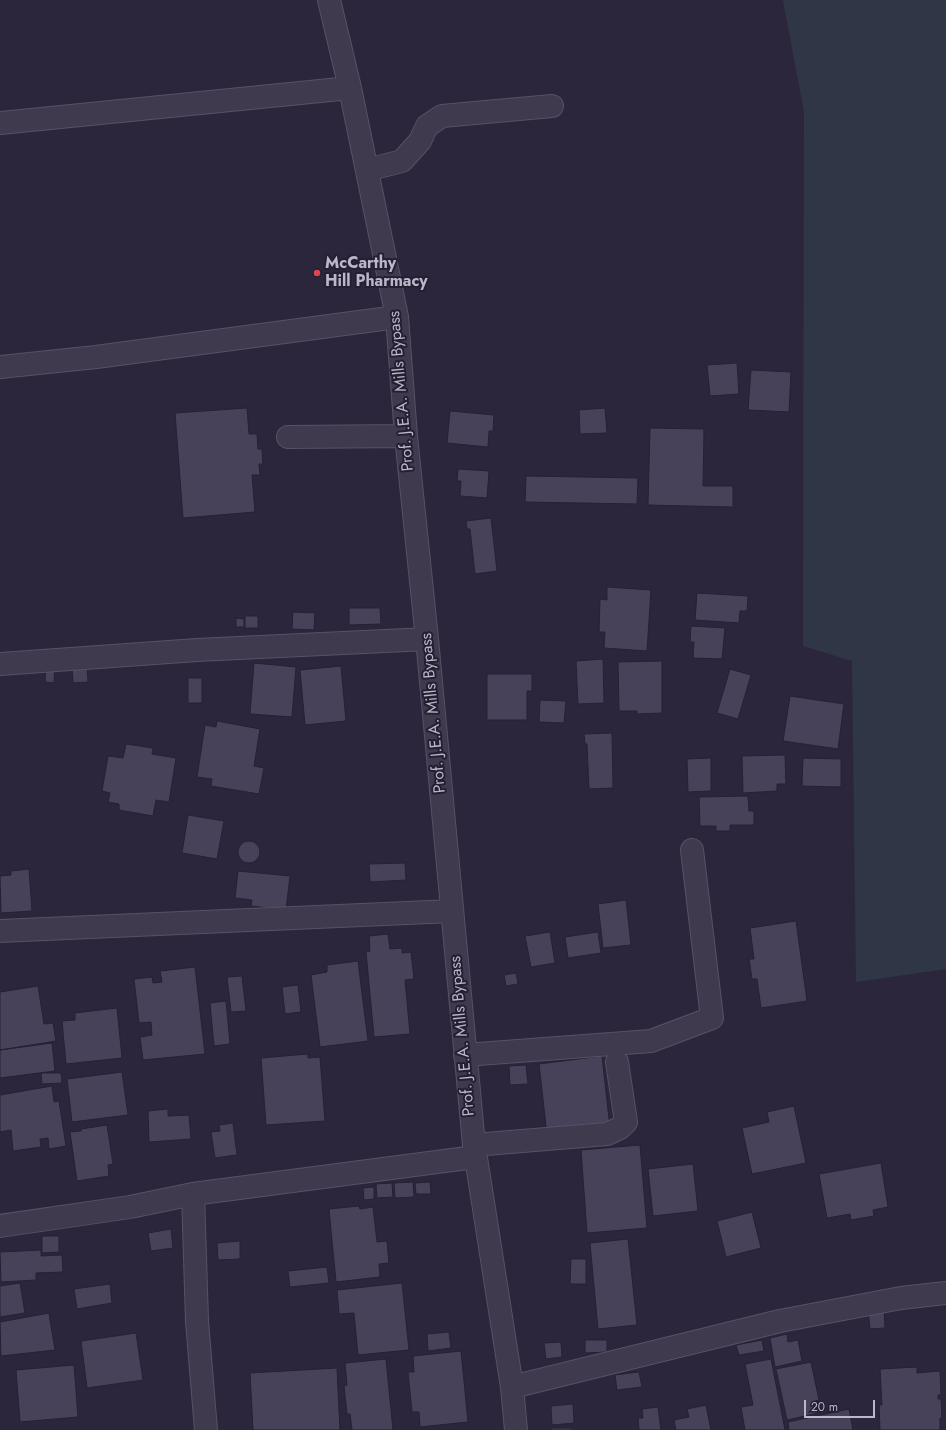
<!DOCTYPE html>
<style>
body{margin:0}
#map{position:relative;width:946px;height:1430px;overflow:hidden;background:#2c263d;font-family:Jost,sans-serif}
canvas{display:block}
.scale{position:absolute;left:804px;top:1400px;width:71px;height:18px;box-sizing:border-box;border:2px solid #bcb6c8;border-top:0;padding-left:5px;font-size:12px;line-height:14px;white-space:nowrap;color:#bcb6c8;-webkit-text-stroke:3px #241f32;paint-order:stroke}
</style>
<div id="map">
<canvas width="946" height="1430"></canvas>
<div class="scale">20 m</div>
</div>
<script>
const ctx = document.querySelector('canvas').getContext('2d');
ctx.lineJoin = 'round';
function fillPath(path, color) {
  ctx.fillStyle = color;
  ctx.fill(path, 'evenodd');
}
function shape(rows) {
  const path = new Path2D();
  for (const r of rows) {
    if (r.length === 3) {
      path.moveTo(r[0] + r[2], r[1]);
      path.arc(r[0], r[1], r[2], 0, 2 * Math.PI);
      continue;
    }
    path.moveTo(r[0], r[1]);
    for (let i = 2; i < r.length; i += 2) path.lineTo(r[i], r[i + 1]);
  }
  return path;
}
function strokePath(path, color, width, dash) {
  ctx.strokeStyle = color;
  ctx.lineWidth = width;
  ctx.lineCap = dash ? 'butt' : 'round';
  ctx.setLineDash(dash || []);
  ctx.stroke(path);
}
function write(font, color, halo, rows, align = 'center') {
  ctx.font = font + ' Jost,sans-serif';
  ctx.lineWidth = 4;
  ctx.setLineDash([]);
  ctx.textBaseline = 'middle';
  ctx.strokeStyle = halo;
  ctx.fillStyle = color;
  for (const [text, x, y, turn = 0] of rows) {
    ctx.save();
    ctx.translate(x, y);
    ctx.rotate((+turn || 0) * Math.PI / 180);
    ctx.textAlign = isNaN(turn) ? turn : align;
    if (halo) ctx.strokeText(text, 0, 0);
    ctx.fillText(text, 0, 0);
    ctx.restore();
  }
}
fillPath(shape([
 [783,0,946,0,946,969,856,982,852,661,803,646,804,112]
]), '#2f3747');
const building = shape([
 [737,363,739,394,710,396,707,365,737,363],
 [751,370,791,372,789,412,748,410,751,370],
 [247,408,249,434,257,434,258,449,262,449,263,464,259,464,260,475,252,475,255,512,183,518,175,413,247,408],
 [605,408,607,433,580,434,579,410,605,408],
 [450,411,494,415,493,431,489,431,488,447,447,443,450,411],
 [650,428,704,429,703,486,733,486,733,507,648,505,650,428],
 [458,469,489,471,487,498,460,496,461,481,457,481,458,469],
 [526,476,638,478,637,504,525,502,526,476],
 [491,518,497,571,475,574,470,529,467,529,466,521,491,518],
 [607,587,651,590,647,651,604,648,605,632,599,632,600,599,607,600,607,587],
 [697,593,748,596,747,611,740,611,739,623,695,620,697,593],
 [349,608,380,608,381,624,349,625,349,608],
 [293,612,315,613,314,630,292,629,293,612],
 [245,616,258,616,258,628,245,628,245,616],
 [236,618,244,619,244,627,236,627,236,618],
 [691,626,725,628,722,659,693,658,694,642,690,642,691,626],
 [603,659,604,703,578,704,576,661,603,659],
 [662,661,662,713,637,714,637,711,619,711,618,662,662,661],
 [87,663,88,682,73,683,72,664,87,663],
 [254,663,296,667,292,717,250,714,254,663],
 [46,664,55,664,54,683,45,682,46,664],
 [341,666,346,721,305,725,300,670,341,666],
 [730,669,751,675,738,719,717,713,730,669],
 [487,674,532,674,532,691,527,691,527,720,487,720,487,674],
 [188,678,202,678,202,703,188,703,188,678],
 [790,696,844,704,838,749,783,741,790,696],
 [540,700,566,701,564,723,539,722,540,700],
 [217,721,260,729,254,766,264,768,259,794,211,786,212,779,197,777,205,725,216,727,217,721],
 [612,733,613,788,589,789,587,744,585,744,584,734,612,733],
 [126,744,153,748,152,754,176,758,169,802,156,800,153,816,119,810,119,804,108,802,110,793,102,791,108,756,123,758,126,744],
 [785,755,786,784,777,784,777,791,743,793,742,756,785,755],
 [711,758,711,791,688,792,687,759,711,758],
 [803,758,841,759,841,787,802,786,803,758],
 [748,796,749,811,754,811,754,825,730,825,730,831,716,831,716,826,700,826,699,797,748,796],
 [188,815,224,821,217,859,182,853,188,815],
 [249,852,11],
 [405,863,406,880,370,882,369,864,405,863],
 [29,869,32,911,1,913,0,876,11,875,11,871,29,869],
 [238,871,290,876,286,910,251,906,252,900,235,898,238,871],
 [626,900,631,945,603,948,598,904,626,900],
 [796,921,807,1001,761,1008,757,979,752,979,749,959,754,959,750,928,796,921],
 [550,932,555,963,531,967,525,936,550,932],
 [598,932,601,953,568,958,565,937,598,932],
 [388,934,390,949,402,948,402,953,411,952,414,979,405,980,410,1034,374,1037,366,952,370,951,369,936,388,934],
 [358,961,368,1041,320,1047,311,975,327,972,327,965,358,961],
 [195,967,205,1054,143,1060,140,1037,152,1035,151,1022,139,1023,134,979,152,977,153,983,162,982,160,971,195,967],
 [516,973,518,984,506,986,504,975,516,973],
 [242,976,246,1011,231,1012,227,977,242,976],
 [298,985,301,1012,285,1014,282,987,298,985],
 [38,986,44,1024,53,1023,56,1041,0,1050,0,992,38,986],
 [226,1001,230,1044,214,1046,210,1003,226,1001],
 [117,1008,122,1058,66,1064,62,1021,75,1020,75,1013,117,1008],
 [52,1043,55,1071,0,1078,0,1050,52,1043],
 [308,1054,308,1058,320,1057,325,1121,266,1125,261,1058,308,1054],
 [602,1056,610,1128,547,1135,539,1064,602,1056],
 [526,1065,528,1084,510,1085,509,1066,526,1065],
 [122,1072,128,1115,72,1122,67,1079,122,1072],
 [41,1073,61,1073,62,1083,42,1084,41,1073],
 [52,1086,54,1102,59,1101,66,1146,49,1149,48,1138,40,1139,41,1147,13,1151,11,1130,0,1132,0,1095,52,1086],
 [794,1106,806,1163,752,1174,742,1128,769,1122,767,1112,794,1106],
 [168,1109,168,1116,189,1115,191,1139,149,1142,148,1111,168,1109],
 [233,1123,237,1155,215,1158,211,1132,220,1131,219,1125,233,1123],
 [107,1125,113,1164,108,1165,109,1176,77,1181,70,1132,81,1131,81,1129,107,1125],
 [640,1145,647,1228,587,1233,581,1150,640,1145],
 [881,1163,888,1207,873,1210,874,1216,851,1220,850,1214,827,1218,819,1174,881,1163],
 [693,1164,698,1211,653,1216,648,1169,693,1164],
 [413,1182,414,1197,395,1198,394,1183,413,1182],
 [430,1182,431,1194,416,1194,415,1183,430,1182],
 [392,1183,393,1197,377,1198,376,1184,392,1183],
 [374,1187,374,1199,364,1200,363,1188,374,1187],
 [359,1206,360,1209,373,1207,377,1242,387,1241,389,1263,379,1264,380,1277,336,1282,329,1209,359,1206],
 [752,1212,761,1248,726,1257,717,1221,752,1212],
 [171,1229,173,1248,151,1251,148,1233,171,1229],
 [42,1236,59,1236,59,1252,42,1253,42,1236],
 [628,1239,637,1325,598,1329,590,1243,628,1239],
 [240,1241,240,1259,218,1260,217,1243,240,1241],
 [41,1250,41,1256,62,1255,63,1272,36,1273,36,1280,1,1282,0,1252,41,1250],
 [571,1259,586,1259,586,1284,570,1284,571,1259],
 [327,1267,329,1283,290,1287,288,1271,327,1267],
 [20,1283,25,1313,0,1317,0,1286,20,1283],
 [402,1283,409,1350,358,1355,354,1313,339,1314,337,1290,402,1283],
 [110,1284,112,1303,77,1309,74,1289,110,1284],
 [884,1308,885,1328,870,1329,868,1309,884,1308],
 [49,1313,55,1350,1,1356,0,1322,49,1313],
 [449,1332,451,1348,428,1351,427,1334,449,1332],
 [136,1333,143,1380,87,1388,81,1341,136,1333],
 [787,1334,788,1342,798,1340,802,1361,775,1367,770,1338,787,1334],
 [585,1340,607,1340,607,1352,585,1353,585,1340],
 [762,1340,764,1351,739,1355,736,1345,762,1340],
 [561,1342,562,1357,546,1359,544,1343,561,1342],
 [461,1351,468,1422,420,1427,419,1412,412,1412,408,1372,414,1372,413,1356,461,1351],
 [386,1359,393,1430,352,1430,350,1414,347,1414,344,1386,347,1385,345,1363,386,1359],
 [771,1359,785,1430,745,1430,741,1407,753,1405,745,1364,771,1359],
 [811,1362,819,1400,815,1401,818,1413,787,1420,776,1369,811,1362],
 [74,1365,78,1417,20,1422,16,1370,74,1365],
 [917,1367,917,1373,940,1371,941,1395,938,1395,938,1399,941,1399,942,1418,940,1418,940,1430,880,1430,879,1405,882,1405,880,1369,917,1367],
 [337,1368,340,1430,253,1430,250,1373,337,1368],
 [639,1372,642,1387,617,1390,615,1375,639,1372],
 [573,1404,574,1423,552,1425,551,1406,573,1404],
 [706,1405,711,1430,676,1430,674,1420,689,1417,687,1409,706,1405],
 [658,1407,661,1430,639,1430,638,1418,643,1418,642,1409,658,1407],
 [849,1409,853,1430,789,1430,788,1422,849,1409],
 [551,1428,572,1428,572,1430,551,1430,551,1428]
]);
fillPath(building, '#48415a');
strokePath(building, '#262134', 1);
const minor = shape([
 [329,0,350,88,397,317,406,436,427,639,474,1145,512,1387,516,1430],
 [0,123,350,88],
 [367,170,402,161,420,141,427,126,442,116,552,106],
 [0,367,96,357,397,317],
 [288,437,406,436],
 [0,664,197,650,427,639],
 [0,931,452,911],
 [465,1055,651,1041,712,1018,692,850],
 [474,1145,607,1134,620,1128,626,1122,617,1062],
 [193,1194,197,1321,206,1430],
 [0,1226,130,1207,193,1194,475,1157],
 [512,1387,780,1321,901,1298,946,1293]
]);
strokePath(minor, '#575265', 24);
strokePath(minor, '#3f3a4d', 22);
for (const [x, y, r, color] of [
 [317,273,4,"#e0444e"]
]) {
  const dot = new Path2D();
  dot.arc(x, y, r, 0, 2 * Math.PI);
  ctx.fillStyle = color;
  ctx.fill(dot);
  strokePath(dot, '#241f32', 1.5);
}
write('bold 16px', '#bcb6c8', '#241f32', [
 ["McCarthy",325,264],
 ["Hill Pharmacy",325,282]
], 'left');
write('16px', '#bcb6c8', '#241f32', [
 ["Prof. J.E.A. Mills Bypass",402,391,-95],
 ["Prof. J.E.A. Mills Bypass",434,713,-95],
 ["Prof. J.E.A. Mills Bypass",463,1036,-95]
]);
</script>
